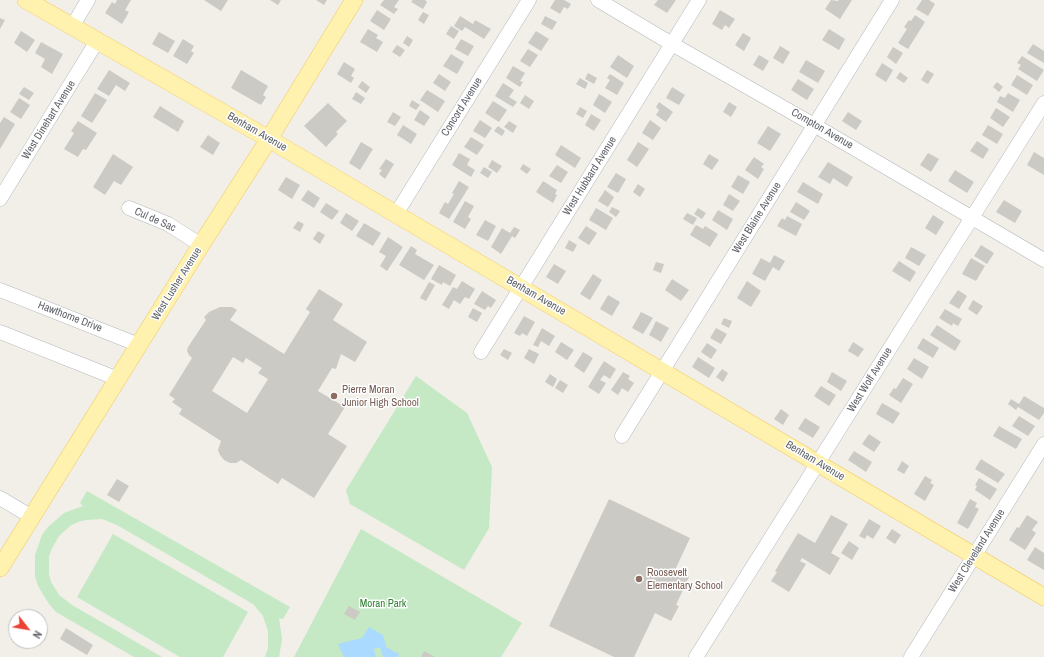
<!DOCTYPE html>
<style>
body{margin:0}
#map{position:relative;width:1044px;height:657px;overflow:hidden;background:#f1efe8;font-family:"Archivo Narrow",sans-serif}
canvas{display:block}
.north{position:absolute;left:8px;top:609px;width:40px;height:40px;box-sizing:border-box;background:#fff;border:1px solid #bfc1c3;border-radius:50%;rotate:121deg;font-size:11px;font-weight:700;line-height:16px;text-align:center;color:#5f6368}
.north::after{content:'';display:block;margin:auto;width:14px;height:18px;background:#ea4335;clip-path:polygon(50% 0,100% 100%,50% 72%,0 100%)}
</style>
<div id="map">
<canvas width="1044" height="657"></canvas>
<div class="north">N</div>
</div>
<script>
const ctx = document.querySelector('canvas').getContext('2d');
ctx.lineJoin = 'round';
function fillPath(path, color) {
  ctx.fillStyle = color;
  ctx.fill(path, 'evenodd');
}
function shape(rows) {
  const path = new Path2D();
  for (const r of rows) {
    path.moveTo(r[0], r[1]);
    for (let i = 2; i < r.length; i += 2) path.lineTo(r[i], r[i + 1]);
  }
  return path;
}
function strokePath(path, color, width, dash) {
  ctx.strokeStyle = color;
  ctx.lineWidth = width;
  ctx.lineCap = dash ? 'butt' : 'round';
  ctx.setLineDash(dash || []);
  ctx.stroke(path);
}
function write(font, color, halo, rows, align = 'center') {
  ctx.font = font + ' "Archivo Narrow",sans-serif';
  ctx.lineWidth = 3;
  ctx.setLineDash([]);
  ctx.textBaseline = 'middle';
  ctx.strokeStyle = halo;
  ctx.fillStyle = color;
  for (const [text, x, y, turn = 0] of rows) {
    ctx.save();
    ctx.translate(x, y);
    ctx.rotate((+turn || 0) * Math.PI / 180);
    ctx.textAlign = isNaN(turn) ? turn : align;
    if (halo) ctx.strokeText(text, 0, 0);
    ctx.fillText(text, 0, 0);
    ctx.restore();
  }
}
fillPath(shape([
 [416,376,467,413,492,467,489,528,464,570,350,504,346,490],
 [87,491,290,607,283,619,279,618,282,639,279,657,265,657,268,648,268,631,263,616,253,604,117,525,102,519,86,520,78,522,70,526,59,536,51,550,49,557,49,574,51,582,59,595,72,605,162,657,134,657,56,612,49,604,38,586,35,576,35,555,42,535,48,527,64,513,83,506,80,503],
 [361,529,522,623,501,657,294,657],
 [113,534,248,612,223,657,180,657,77,597]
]), '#c5e8c5');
fillPath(shape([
 [369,627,383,635,386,647,399,654,398,657,383,657,380,647,374,649,376,657,344,657,338,644,362,638]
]), '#aadaff');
fillPath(shape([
 [117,0,131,0,125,10,129,12,122,24,105,13,112,2,115,4],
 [204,0,228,0,221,11],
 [270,0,281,0,278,5],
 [316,0,327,0,324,5],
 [384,0,399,0,394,7,398,9,394,14,380,5],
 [413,0,425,0,427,2,423,9,411,2],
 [555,0,564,0,571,4,568,9,564,7,560,14,550,8],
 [658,0,676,0,667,13,654,5],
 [831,0,838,1,839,0,852,0,840,19,825,9],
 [922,0,929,0,935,4,928,16,916,9],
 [377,10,391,19,384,30,370,21],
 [720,10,735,19,729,28,725,25,722,30,712,24],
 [423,12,429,15,424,24,418,20],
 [915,15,925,22,908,49,898,43,907,29,904,27,909,20,911,21],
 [460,16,473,24,475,20,491,29,484,39,465,27,462,31,454,26],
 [545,16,557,22,552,30,541,24],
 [0,18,5,20,0,29],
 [451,26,459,31,454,39,446,34],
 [368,29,378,35,376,38,383,42,377,52,360,42],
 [829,29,845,39,839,50,822,40],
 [21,31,35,40,27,52,14,43],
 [536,31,549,39,541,51,528,43],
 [159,32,175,41,168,53,152,44],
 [743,33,751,38,744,51,735,45],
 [407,36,413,40,409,47,403,43],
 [183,39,194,46,191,51,194,53,187,64,173,56],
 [461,39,474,46,468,56,455,49],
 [41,42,63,54,52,74,41,67,45,59,35,53],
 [1033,44,1044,51,1044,63,1027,53],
 [397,45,405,50,400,57,392,52],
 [780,46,790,52,783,64,773,58],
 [893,47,903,53,896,64,887,57],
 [528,49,538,55,530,67,520,61],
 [451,54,464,62,457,74,443,66],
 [618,55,634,66,627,78,610,67],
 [759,55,769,61,763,71,753,65],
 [1022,56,1044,70,1037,81,1018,69,1021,65,1017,63],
 [806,60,825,71,818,83,799,72],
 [344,62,355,69,351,76,354,78,351,83,337,74],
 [882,63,893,70,886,82,875,75],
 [513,66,525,73,520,81,523,82,520,87,506,78],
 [109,70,130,83,125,91,116,85,109,96,97,89],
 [241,70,268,86,263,95,266,97,261,105,231,88],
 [927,70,934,74,928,84,921,80],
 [900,72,908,78,904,83,896,78],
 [588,73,597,78,594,84,585,79],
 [439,74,451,82,445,91,433,83],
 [610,74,624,83,617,95,605,88,610,80,607,78],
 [1017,75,1033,85,1027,95,1011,85],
 [580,78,588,83,585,89,576,84],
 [798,79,814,89,807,100,791,90],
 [362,81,370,87,366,93,358,87],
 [997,82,1003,87,999,92,993,87],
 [503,83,514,90,509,97,517,102,513,107,495,96],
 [24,87,34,93,29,100,19,94],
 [672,87,685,95,679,105,666,98],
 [427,90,445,101,438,112,420,100],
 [356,92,365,98,361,104,352,99],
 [95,93,107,100,92,123,81,116],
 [1008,93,1020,100,1013,112,997,102,1000,96,1005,98],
 [599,94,612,102,605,113,593,105],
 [525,95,534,101,529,109,520,103],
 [19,98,30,105,21,119,10,112],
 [412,100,420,105,416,110,409,106],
 [493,101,507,110,499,122,485,113],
 [659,102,673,112,666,122,656,115,659,110,656,107],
 [729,102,737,107,731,117,723,112],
 [328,103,347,121,336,132,338,134,326,147,304,126],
 [160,106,184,121,178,132,153,117],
 [580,107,587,111,583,118,576,114],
 [996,108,1010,117,1003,127,990,118],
 [420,110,430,117,424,126,414,120],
 [393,112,401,117,395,126,387,122],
 [848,112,862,121,856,130,842,121],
 [591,114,601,120,594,131,585,125],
 [4,117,15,124,0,149,0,123],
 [480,120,492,128,485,138,473,131],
 [650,120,661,128,653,140,642,133],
 [78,121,97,133,86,150,83,149,78,157,64,149,74,133,71,131],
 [509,121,517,126,513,133,504,127],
 [403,125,417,134,411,144,397,135],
 [988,125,1003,134,997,144,982,135],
 [498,126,505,131,502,136,494,131],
 [768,126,781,134,770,151,757,143],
 [208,135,220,143,213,155,200,147],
 [471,137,484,145,477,155,464,147],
 [977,141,989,149,983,159,970,151],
 [361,142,373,149,360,170,349,163],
 [638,142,649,149,637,167,627,160],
 [561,145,581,158,575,168,555,155],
 [1034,152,1044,158,1044,175,1027,165],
 [459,153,470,159,467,165,475,170,471,177,452,165],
 [928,153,939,159,931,172,920,165],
 [113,154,133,167,121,185,114,181,105,195,93,187],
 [709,154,719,160,712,170,703,164],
 [754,157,764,164,761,167,764,169,758,179,745,170],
 [386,159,394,164,385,179,379,174,382,170,379,169],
 [492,160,502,166,497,173,488,167],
 [828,162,853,177,847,187,833,178,830,184,818,177],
 [523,164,531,169,527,174,520,169],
 [557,165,568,172,561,183,549,176],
 [484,167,492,172,488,178,480,173],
 [955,170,974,182,967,193,948,181],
 [616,173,626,179,618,193,607,187],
 [738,175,750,182,743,194,731,187],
 [286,177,300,185,292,199,278,190],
 [459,181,469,187,449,219,439,213,445,202,448,204,454,194,452,193],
 [543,181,557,190,555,194,557,195,553,203,536,192],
 [803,182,823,194,818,204,797,192],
 [638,184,645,189,640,197,633,192],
 [308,190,320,198,314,208,301,200],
 [605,190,614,197,608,207,598,201],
 [729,194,740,201,733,211,723,205],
 [1004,200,1022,211,1015,223,996,212],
 [465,201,474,206,468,217,471,219,465,229,453,222],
 [796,202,810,211,804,220,790,212],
 [326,203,339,211,332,220,320,212],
 [612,207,620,211,616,217,609,212],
 [596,208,613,218,606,230,589,220],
 [698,208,706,213,702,219,694,214],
 [718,210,733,219,727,230,712,220],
 [346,213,359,221,352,231,340,223],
 [687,213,697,218,693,225,683,219],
 [933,215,944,222,936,235,925,228],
 [787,216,802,224,796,236,777,226,782,218,785,220],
 [485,220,496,226,488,241,476,235],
 [298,221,304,224,300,232,293,228],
 [364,223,381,233,373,246,356,236],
 [696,225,703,229,705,226,718,234,710,247,690,235],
 [586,226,597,233,589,245,578,238],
 [514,227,520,230,515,238,512,236,501,254,491,247,502,228,510,233],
 [318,231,325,235,320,244,313,239],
 [388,237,403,247,387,271,380,266,386,256,379,252],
 [569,240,577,245,573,252,565,248],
 [981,245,994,253,987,264,974,256],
 [411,246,417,250,415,254,434,265,424,280,399,265],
 [911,247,926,255,919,266,905,258],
 [774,255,785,261,779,271,773,267,765,281,752,274,761,258,770,263],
 [971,258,985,266,976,281,962,274],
 [899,261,916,272,910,282,892,271],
 [656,262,664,264,661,273,653,270],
 [554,264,566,271,558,284,546,277],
 [439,265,456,275,450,286,443,282,442,285,431,279],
 [593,274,602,280,590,300,580,294],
 [672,279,689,290,681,301,665,290],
 [462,281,475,289,469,299,465,297,460,304,454,300,449,309,442,305,453,287,457,289],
 [747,281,761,291,751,307,737,298],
 [429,282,435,285,426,301,420,298],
 [319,289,343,304,333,320,367,342,355,362,341,354,336,369,332,368,318,391,345,407,328,434,347,446,314,498,282,478,278,484,241,460,236,463,230,463,224,460,220,455,218,450,221,441,179,414,182,409,172,402,175,399,169,395,192,358,189,355,187,351,188,347,206,320,204,317,209,312,220,307,232,307,237,310,230,320,284,354,310,312,306,309],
 [233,357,243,363,246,358,262,368,258,373,268,379,247,413,212,391],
 [958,290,967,296,959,309,949,303],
 [482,291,496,300,491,308,488,306,485,310,474,304],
 [608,295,620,302,612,316,600,309],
 [973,300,983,306,977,315,968,309],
 [473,308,482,313,477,322,468,317],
 [945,309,962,319,958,326,953,323,952,326,939,318],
 [641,312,653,318,643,334,632,328],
 [524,316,535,322,527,336,522,333,520,336,514,333],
 [724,318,732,321,729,328,721,324],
 [656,321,669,328,661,342,649,335],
 [937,325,961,341,955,351,930,335],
 [542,328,555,336,549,346,541,341,538,347,533,345],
 [716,328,727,334,721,344,710,338],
 [923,338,939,348,933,358,917,348],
 [561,342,574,350,567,360,555,352],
 [853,342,864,349,858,357,848,351],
 [707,343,717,350,711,359,701,352],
 [504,349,512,353,508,360,500,355],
 [529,349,539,354,534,364,524,358],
 [583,352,593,358,584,373,574,366],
 [698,357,715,368,709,378,692,367],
 [914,358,929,367,922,379,907,369],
 [604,361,616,369,610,379,604,375,600,380,606,383,599,394,588,387],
 [722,369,728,373,723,382,716,377],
 [623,372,630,376,628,379,634,383,628,392,622,388,618,395,611,390],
 [832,372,847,381,841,391,827,382],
 [550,374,557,379,553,387,545,382],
 [903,378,913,384,901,403,889,395,894,388,896,389],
 [560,380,568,385,563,393,555,388],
 [821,386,836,395,829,406,814,396],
 [1024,396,1044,408,1044,413,1039,420,1018,407,1016,410,1008,404,1011,399,1019,404],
 [882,403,900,413,893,424,876,414],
 [781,409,789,415,783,425,774,419],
 [1019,416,1035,426,1028,436,1012,426],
 [805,418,820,427,813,438,798,429],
 [999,426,1022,439,1016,449,993,436],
 [869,434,881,442,874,452,862,444],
 [854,451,872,462,866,472,848,460],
 [981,459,1005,474,998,483,975,469],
 [902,461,909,466,904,474,897,470],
 [925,476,932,480,930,483,934,485,925,501,914,494],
 [979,478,997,489,990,500,975,490,977,486,975,485],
 [117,479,129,486,119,502,107,495],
 [609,499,690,538,675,570,689,577,676,605,679,606,671,621,655,613,634,657,614,657,549,626],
 [970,499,977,503,975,507,979,509,968,529,957,523],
 [831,515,848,524,831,553,840,558,830,575,802,558,800,561,806,564,789,592,771,581,777,572,775,571,798,533,815,543],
 [1027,515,1038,522,1032,530,1036,533,1025,550,1009,540,1017,527,1019,528],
 [869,519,881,526,873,539,867,535,865,539,859,536],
 [892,529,901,535,895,544,886,538],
 [849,541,859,548,852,560,841,553],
 [1035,547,1044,553,1044,570,1027,560],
 [349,606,360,612,355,620,344,614],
 [66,628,93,645,87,655,60,639],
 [424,651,435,657,421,657]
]), '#cccac5');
const minor = shape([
 [598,0,672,44,814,125,1044,260],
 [72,27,88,0],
 [0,199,97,41],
 [129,208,168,224,201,245],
 [396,214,529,0],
 [0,290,139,345],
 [0,332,118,379],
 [481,352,699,0],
 [622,436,892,0],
 [0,498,32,517],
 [696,657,1044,103],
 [911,657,1044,444]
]);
const major = shape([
 [26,0,269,139,1044,597],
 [0,568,201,245,269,139,354,0]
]);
strokePath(minor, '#b5b8bc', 15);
strokePath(major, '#f2c960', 18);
strokePath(minor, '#fff', 14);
strokePath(major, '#fff2af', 17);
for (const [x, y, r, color] of [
 [334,396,4,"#8d6e63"],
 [639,579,4,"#8d6e63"]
]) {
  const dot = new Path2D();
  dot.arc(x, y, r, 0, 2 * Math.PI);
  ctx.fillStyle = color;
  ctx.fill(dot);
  strokePath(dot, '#fff', 1.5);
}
write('11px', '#5f6368', '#fff', [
 ["Concord Avenue",462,107,-58],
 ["West Dinehart Avenue",49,120,-58],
 ["Compton Avenue",822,129,30],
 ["Benham Avenue",257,132,30],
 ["West Hubbard Avenue",590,176,-58],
 ["West Blaine Avenue",757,218,-58],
 ["Cul de Sac",155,220,24],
 ["West Lusher Avenue",177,284,-58],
 ["Benham Avenue",536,296,30],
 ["Hawthorne Drive",70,317,21],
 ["West Wolf Avenue",870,380,-58],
 ["Benham Avenue",815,461,31],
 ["West Cleveland Avenue",977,551,-58]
]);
write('11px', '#785e54', '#fff', [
 ["Pierre Moran",342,390],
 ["Junior High School",342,403],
 ["Roosevelt",647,573],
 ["Elementary School",647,586]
], 'left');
write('11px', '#348238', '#fff', [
 ["Moran Park",383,604]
]);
</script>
